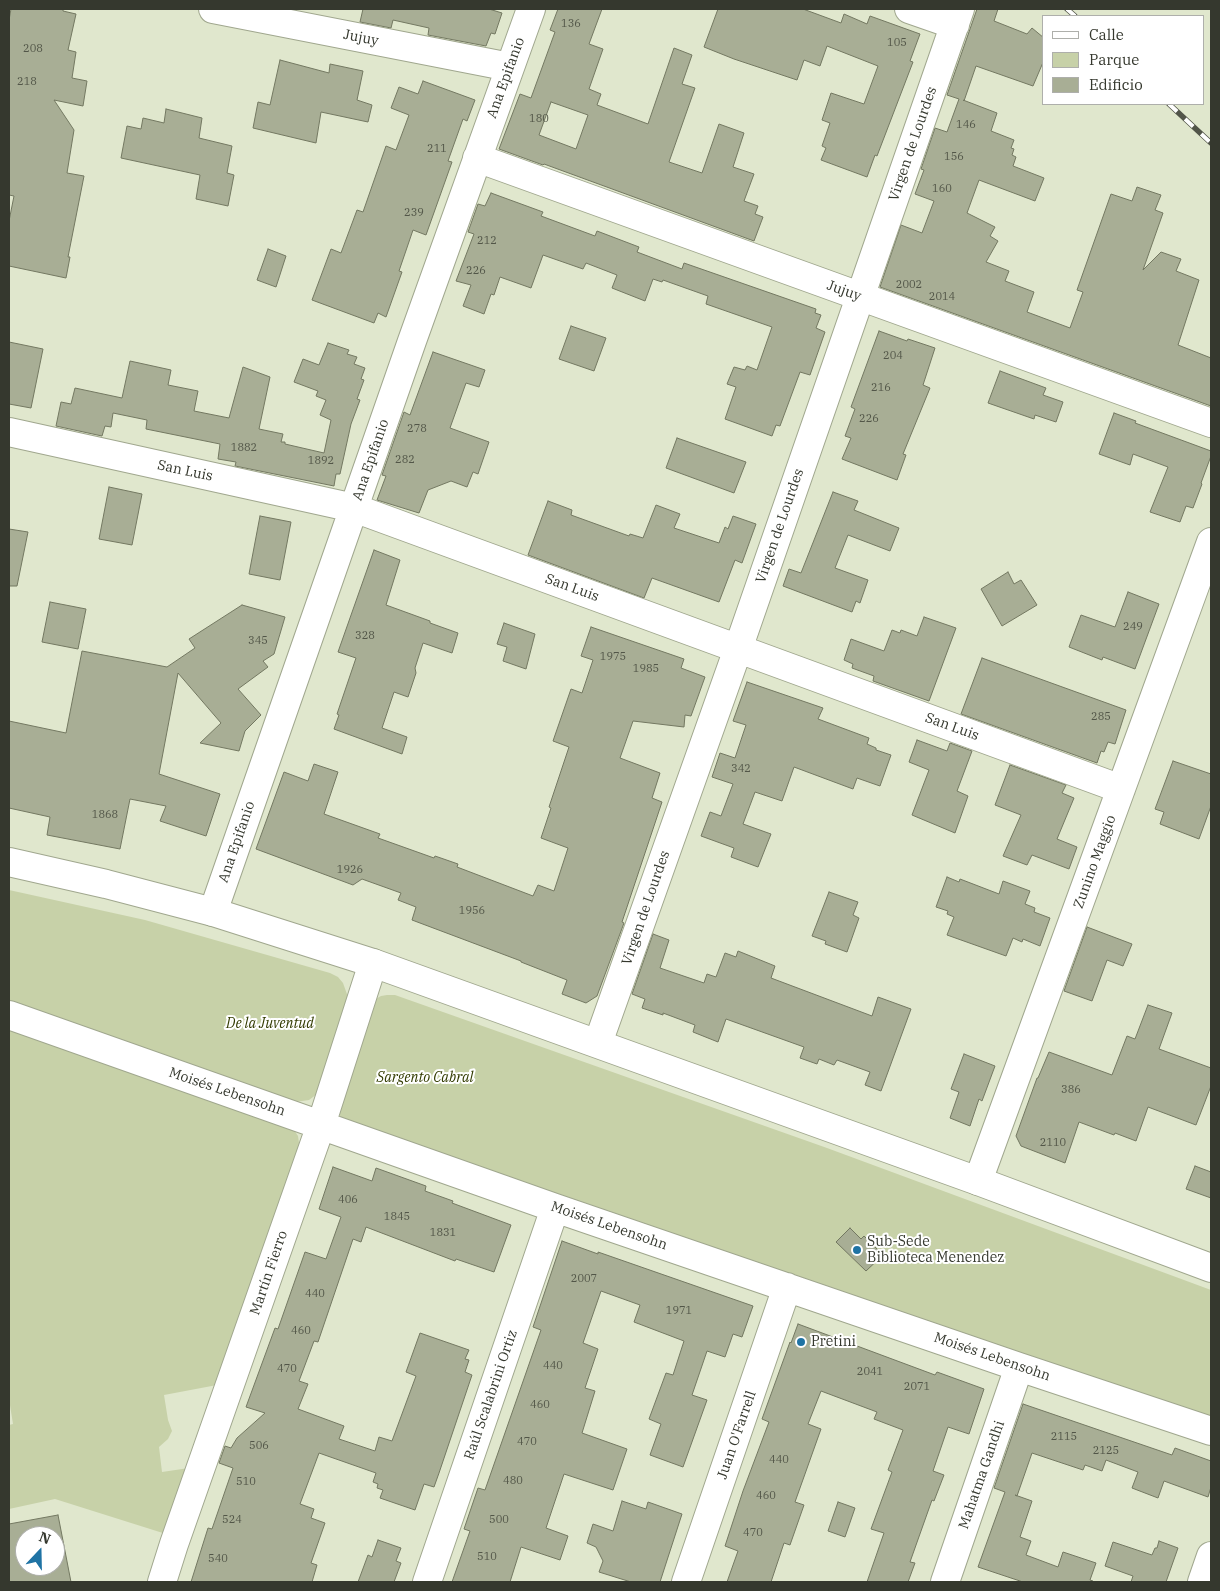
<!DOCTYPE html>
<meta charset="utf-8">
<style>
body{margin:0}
#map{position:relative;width:1220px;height:1591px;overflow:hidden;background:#e0e7cd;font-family:"IBM Plex Serif",serif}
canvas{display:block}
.frame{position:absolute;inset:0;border:10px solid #35382e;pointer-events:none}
.legend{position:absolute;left:1042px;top:15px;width:162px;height:90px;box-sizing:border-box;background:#fff;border:1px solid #aeafab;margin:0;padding:6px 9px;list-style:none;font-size:15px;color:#35382e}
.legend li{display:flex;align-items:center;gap:10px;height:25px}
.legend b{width:25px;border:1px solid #aeafab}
.north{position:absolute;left:15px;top:1526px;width:50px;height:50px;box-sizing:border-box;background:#fff;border:1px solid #aeafab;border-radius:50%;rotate:21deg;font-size:14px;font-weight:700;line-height:20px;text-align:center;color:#35382e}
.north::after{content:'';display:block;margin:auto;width:18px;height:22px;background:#1f73a4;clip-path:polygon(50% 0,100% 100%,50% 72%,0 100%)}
</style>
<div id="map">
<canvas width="1220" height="1591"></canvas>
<div class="frame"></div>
<ul class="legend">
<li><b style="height:6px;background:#fff"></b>Calle</li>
<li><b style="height:14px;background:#c7d1a8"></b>Parque</li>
<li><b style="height:14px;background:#a8ae95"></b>Edificio</li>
</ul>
<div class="north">N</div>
</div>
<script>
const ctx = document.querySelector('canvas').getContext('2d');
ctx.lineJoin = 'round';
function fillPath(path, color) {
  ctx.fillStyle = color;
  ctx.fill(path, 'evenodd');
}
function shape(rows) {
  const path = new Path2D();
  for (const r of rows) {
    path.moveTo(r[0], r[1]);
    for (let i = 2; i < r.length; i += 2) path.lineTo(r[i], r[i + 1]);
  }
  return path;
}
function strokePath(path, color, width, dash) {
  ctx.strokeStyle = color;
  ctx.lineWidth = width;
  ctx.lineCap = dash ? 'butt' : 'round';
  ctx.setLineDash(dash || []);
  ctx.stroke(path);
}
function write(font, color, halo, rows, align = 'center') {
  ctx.font = font + ' "IBM Plex Serif",serif';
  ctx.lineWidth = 4;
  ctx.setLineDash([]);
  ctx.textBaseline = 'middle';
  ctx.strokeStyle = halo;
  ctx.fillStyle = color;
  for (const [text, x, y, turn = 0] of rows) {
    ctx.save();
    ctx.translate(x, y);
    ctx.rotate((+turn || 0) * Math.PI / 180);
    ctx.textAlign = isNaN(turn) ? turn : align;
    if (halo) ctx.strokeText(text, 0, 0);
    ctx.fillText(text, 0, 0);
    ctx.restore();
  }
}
fillPath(shape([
 [9,890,145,920,330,973,338,977,343,983,348,997,317,1094,309,1100,295,1102,9,1003],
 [387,995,395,995,827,1148,1211,1290,1211,1419,351,1125,341,1118,338,1112,374,1000,381,996],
 [9,1030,284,1125,294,1130,298,1136,299,1143,298,1151,217,1385,164,1395,168,1420,172,1431,168,1439,159,1447,162,1472,189,1468,166,1534,55,1499,9,1509,9,1425,13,1424,9,1399]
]), '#c7d1a8');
const building = shape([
 [11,9,63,9,63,11,76,14,68,50,76,52,72,78,87,81,83,106,54,100,74,130,67,173,84,176,68,257,70,257,66,278,9,266,9,221,14,196,9,195,9,20,11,9],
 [363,9,489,9,502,13,495,34,491,33,486,46,428,35,429,28,393,20,391,28,360,22,363,9],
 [558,9,602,9,589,44,603,49,589,89,601,94,597,105,648,124,674,48,692,55,682,84,695,88,669,162,702,173,719,124,744,133,733,167,754,174,744,201,758,206,755,214,763,217,754,241,544,164,543,165,499,149,520,94,531,98,555,32,550,30,558,9],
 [551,102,588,115,576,149,539,135,551,102],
 [718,9,803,9,841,23,844,14,867,24,870,16,920,34,910,61,913,62,877,156,875,155,867,177,821,160,826,148,822,146,830,123,822,120,831,93,864,104,878,66,827,46,820,66,804,60,797,80,734,59,704,47,718,9],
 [977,9,998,9,994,21,1027,34,1032,28,1044,38,1044,60,1033,86,976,66,964,101,963,100,997,113,991,131,1014,140,1011,148,1014,149,1012,155,1016,157,1013,166,1044,178,1035,201,979,180,967,213,995,227,990,236,998,241,986,262,1009,271,1005,281,1034,292,1027,312,1070,328,1083,292,1077,290,1111,194,1132,201,1137,187,1161,195,1155,210,1163,213,1143,270,1161,252,1181,259,1176,271,1199,280,1178,345,1211,358,1211,406,880,287,901,225,922,233,934,201,915,194,924,170,921,169,935,128,947,132,959,99,947,95,977,9],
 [280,60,329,73,330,64,363,71,357,100,372,105,368,122,321,112,316,143,253,128,258,102,270,105,280,60],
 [423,81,475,100,467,121,463,119,448,161,452,162,426,235,413,230,399,271,402,272,386,317,378,313,374,323,312,300,331,249,341,253,357,210,363,212,386,146,396,150,409,115,391,108,399,87,418,94,423,81],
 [166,109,202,118,199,138,232,146,227,173,234,175,228,206,196,199,200,175,121,158,127,126,141,129,143,118,164,123,166,109],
 [491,193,543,212,541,216,595,236,597,231,639,247,637,252,682,269,684,263,816,309,815,313,821,315,816,328,825,332,810,375,800,372,780,426,776,425,772,436,725,419,736,387,727,384,734,367,745,370,747,366,757,370,772,327,706,304,708,296,663,280,662,282,653,279,645,301,612,288,617,275,586,263,583,269,543,255,531,288,500,277,494,295,491,294,484,314,463,306,471,285,456,281,474,234,468,232,478,204,485,206,491,193],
 [268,249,286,256,276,287,257,280,268,249],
 [571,326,606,338,594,371,559,359,571,326],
 [879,331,907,341,908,339,935,348,923,385,930,388,903,454,906,455,897,480,842,459,851,438,845,436,855,409,851,407,879,331],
 [9,342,43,349,31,408,9,404,9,342],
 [328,343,349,350,347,354,357,357,354,364,365,368,361,379,364,380,357,399,360,400,351,424,340,474,336,474,334,486,235,466,236,462,218,459,220,444,146,429,147,420,113,413,111,427,105,426,102,436,56,426,61,402,71,404,75,388,122,398,130,361,171,370,168,385,198,391,194,411,229,418,243,367,270,377,259,429,283,434,281,442,285,442,285,444,324,453,331,420,320,415,326,400,316,396,318,391,294,382,303,359,319,365,328,343],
 [433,352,485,370,479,387,466,383,450,428,489,442,478,474,473,472,467,487,451,481,428,490,419,513,377,500,386,476,382,475,404,412,410,415,433,352],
 [1000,371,1046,388,1043,395,1063,402,1056,422,1035,415,1034,419,988,403,1000,371],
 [1114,413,1136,421,1135,423,1211,451,1211,456,1201,483,1202,484,1193,508,1186,506,1180,522,1150,512,1168,467,1133,454,1130,465,1099,454,1114,413],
 [677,438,746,462,734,493,666,468,677,438],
 [109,487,142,494,132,545,99,539,109,487],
 [833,492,858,501,854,510,899,528,890,551,848,535,835,568,868,580,860,603,856,601,852,612,783,586,789,569,801,573,833,492],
 [548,501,572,510,571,515,629,536,630,534,643,538,656,505,680,514,674,528,719,543,725,527,728,529,733,516,756,524,742,563,735,560,719,602,652,578,644,598,528,555,548,501],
 [260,516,291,522,280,580,249,574,260,516],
 [9,529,28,532,17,586,9,586,9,529],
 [374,550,400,560,386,605,430,621,430,623,458,633,452,653,423,643,415,668,416,673,408,697,394,692,382,728,407,737,402,754,334,729,339,715,337,714,356,658,338,652,374,550],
 [1008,572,1014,584,1021,580,1037,605,1002,626,981,589,1008,572],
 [1128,592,1159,604,1135,669,1103,657,1102,660,1069,647,1081,615,1115,627,1128,592],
 [50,602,86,609,78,649,42,642,50,602],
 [242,605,285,617,274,654,263,661,268,667,238,689,261,715,245,731,239,751,200,743,221,723,178,673,159,774,220,794,206,836,160,821,166,806,130,799,120,849,47,835,50,817,9,808,9,721,66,733,82,651,167,667,195,648,189,639,242,605],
 [924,617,956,628,929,701,873,681,874,676,852,668,853,664,844,660,851,639,884,651,892,630,900,633,901,630,917,636,924,617],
 [504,623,535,634,526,669,503,661,507,647,497,644,504,623],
 [591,627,684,659,681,668,705,677,691,716,685,715,684,727,633,721,620,758,660,773,652,798,662,802,622,922,624,923,597,996,586,1003,562,994,567,980,521,962,521,961,412,920,416,907,398,900,401,893,362,879,353,885,256,849,284,772,308,781,314,764,338,772,324,814,380,834,378,838,434,858,435,856,458,864,457,867,533,896,538,885,554,891,568,848,541,838,551,808,549,807,569,747,553,741,571,689,582,693,593,660,581,656,591,627],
 [982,658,1126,710,1115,744,1108,742,1104,752,1101,751,1097,763,961,714,982,658],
 [747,682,823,708,818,719,869,738,867,744,876,748,876,750,891,755,880,786,857,778,853,789,794,767,782,801,755,792,743,824,771,834,758,867,731,857,734,848,701,836,710,812,721,816,733,784,712,777,720,753,735,758,746,725,733,721,747,682],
 [917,740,947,751,950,743,972,751,957,791,968,796,955,833,912,815,929,770,909,762,917,740],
 [1173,761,1211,774,1211,806,1199,839,1160,824,1164,812,1155,809,1173,761],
 [1010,765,1066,785,1062,793,1074,798,1057,839,1077,847,1069,869,1032,855,1027,865,1003,856,1021,815,995,805,1010,765],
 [947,877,959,882,960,879,999,894,1003,881,1030,891,1025,904,1035,908,1034,912,1050,918,1040,946,1023,939,1022,942,1013,938,1006,956,947,935,954,917,947,914,948,911,936,907,947,877],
 [829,892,858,902,853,915,859,918,847,952,825,944,826,941,812,936,829,892],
 [1087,927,1132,944,1123,966,1107,960,1092,1001,1064,991,1087,927],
 [653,934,669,940,660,968,704,983,707,974,716,977,725,953,736,957,738,951,775,966,771,978,872,1016,878,997,911,1009,881,1091,865,1085,870,1072,837,1060,834,1065,819,1059,817,1064,800,1058,804,1047,726,1019,718,1042,693,1032,695,1025,663,1013,663,1015,642,1008,645,999,632,994,653,934],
 [1148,1005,1172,1013,1159,1049,1211,1068,1211,1086,1196,1125,1148,1107,1136,1141,1115,1133,1114,1135,1079,1122,1065,1163,1021,1146,1016,1136,1037,1078,1038,1078,1049,1052,1112,1075,1127,1036,1135,1039,1148,1005],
 [964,1054,995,1066,982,1101,979,1099,970,1126,950,1118,959,1092,951,1089,964,1054],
 [1195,1166,1211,1172,1211,1198,1186,1189,1195,1166],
 [333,1167,372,1181,376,1168,426,1186,425,1191,453,1201,452,1203,511,1225,494,1272,456,1259,455,1261,366,1227,361,1242,353,1239,318,1342,314,1341,299,1381,308,1384,298,1409,344,1426,339,1439,375,1451,379,1437,392,1441,416,1376,406,1372,420,1333,469,1350,465,1359,469,1360,465,1372,472,1375,439,1473,434,1487,424,1484,415,1510,380,1498,383,1490,377,1488,378,1484,373,1482,376,1473,319,1453,300,1504,314,1509,311,1518,325,1523,311,1563,317,1565,312,1582,191,1582,208,1528,212,1529,233,1468,219,1463,225,1446,231,1448,237,1438,265,1413,246,1407,275,1328,278,1329,305,1252,326,1259,341,1217,319,1209,333,1167],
 [850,1228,861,1239,864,1236,883,1255,866,1271,836,1242,850,1228],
 [562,1241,598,1254,598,1252,753,1306,742,1337,733,1334,725,1357,707,1351,692,1395,707,1400,683,1467,650,1455,661,1424,649,1419,666,1373,673,1375,684,1341,634,1322,640,1305,601,1291,583,1343,598,1349,585,1388,595,1391,582,1433,627,1449,613,1490,564,1474,546,1528,568,1536,560,1560,521,1547,510,1582,452,1582,470,1531,464,1529,478,1488,485,1490,541,1330,533,1327,562,1241],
 [798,1324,935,1375,937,1372,984,1389,969,1434,948,1427,933,1471,944,1475,934,1501,932,1500,910,1562,915,1563,908,1582,867,1582,884,1533,871,1529,892,1472,888,1470,903,1430,874,1419,877,1412,821,1391,808,1424,821,1429,795,1502,804,1505,790,1545,784,1543,771,1582,727,1582,738,1551,725,1546,743,1491,769,1422,762,1419,790,1342,791,1343,798,1324],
 [1023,1404,1172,1455,1175,1448,1211,1461,1211,1487,1208,1497,1164,1481,1158,1498,1132,1488,1138,1472,1106,1460,1102,1471,1085,1465,1083,1470,1032,1453,1017,1496,1015,1495,1032,1501,1020,1537,1031,1541,1026,1555,1058,1567,1063,1552,1096,1563,1090,1580,1093,1581,1093,1582,1023,1582,978,1567,1005,1492,994,1488,1023,1404],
 [622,1501,646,1509,648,1502,682,1514,660,1582,631,1582,599,1572,603,1561,596,1547,587,1543,593,1524,613,1531,622,1501],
 [838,1502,855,1508,845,1537,828,1531,838,1502],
 [58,1515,71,1582,9,1582,9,1524,58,1515],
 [25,1536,55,1536,55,1566,25,1566,25,1536],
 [378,1540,401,1548,396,1561,401,1563,394,1582,358,1582,368,1555,372,1557,378,1540],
 [1159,1541,1178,1548,1166,1582,1131,1582,1133,1576,1105,1566,1113,1542,1152,1555,1155,1548,1157,1548,1159,1541]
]);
fillPath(building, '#a8ae95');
strokePath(building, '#737861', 1);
const street = shape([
 [213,9,510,67],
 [909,9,955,25],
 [477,158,1211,423],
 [9,432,354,508,1121,789],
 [213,912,412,341,531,9],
 [9,1015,555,1208,1019,1367,1211,1431],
 [598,1043,738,649,960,9],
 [978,1181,1211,542],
 [162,1582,174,1544,321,1125,373,963],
 [427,1582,555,1208],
 [686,1582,787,1287],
 [945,1582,1019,1367],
 [1202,1582,1211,1556]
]);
const primary = shape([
 [9,862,106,884,213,912,373,963,978,1181,1211,1268]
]);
strokePath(street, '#a0a78e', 30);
strokePath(primary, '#a0a78e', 30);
strokePath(street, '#fff', 28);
strokePath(primary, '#fff', 28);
const rail = shape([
 [1067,9,1075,16],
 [1169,104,1211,143]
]);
strokePath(rail, '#525549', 5.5);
strokePath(rail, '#fff', 4, [11]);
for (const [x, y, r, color] of [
 [857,1250,5,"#1f73a4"],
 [801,1342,5,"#1f73a4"]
]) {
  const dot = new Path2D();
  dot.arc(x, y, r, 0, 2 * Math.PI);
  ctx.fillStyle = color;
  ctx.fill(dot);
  strokePath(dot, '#fff', 2);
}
write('11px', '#525648', null, [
 ["136",571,24],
 ["105",897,43],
 ["208",33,49],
 ["218",27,82],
 ["180",539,119],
 ["146",966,125],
 ["211",437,149],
 ["156",954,157],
 ["160",942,189],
 ["239",414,213],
 ["212",487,241],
 ["226",476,271],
 ["2002",909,285],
 ["2014",942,297],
 ["204",893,356],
 ["216",881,388],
 ["226",869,419],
 ["278",417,429],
 ["1882",244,448],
 ["282",405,460],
 ["1892",321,461],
 ["249",1133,627],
 ["328",365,636],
 ["345",258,641],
 ["1975",613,657],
 ["1985",646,669],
 ["285",1101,717],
 ["342",741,769],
 ["1868",105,815],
 ["1926",350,870],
 ["1956",472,911],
 ["386",1071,1090],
 ["2110",1053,1143],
 ["406",348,1200],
 ["1845",397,1217],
 ["1831",443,1233],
 ["2007",584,1279],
 ["440",315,1294],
 ["1971",679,1311],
 ["460",301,1331],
 ["440",553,1366],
 ["470",287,1369],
 ["2041",870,1372],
 ["2071",917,1387],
 ["460",540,1405],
 ["2115",1064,1437],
 ["470",527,1442],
 ["506",259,1446],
 ["2125",1106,1451],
 ["440",779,1460],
 ["480",513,1481],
 ["510",246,1482],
 ["460",766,1496],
 ["524",232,1520],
 ["500",499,1520],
 ["470",753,1533],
 ["510",487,1557],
 ["540",218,1559]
]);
write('14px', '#35382e', '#fff', [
 ["Jujuy",361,38,11],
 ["Ana Epifanio",506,78,-70],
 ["Virgen de Lourdes",913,144,-71],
 ["Jujuy",844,291,20],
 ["Ana Epifanio",371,460,-71],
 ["San Luis",185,471,12],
 ["Virgen de Lourdes",780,526,-71],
 ["San Luis",572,588,20],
 ["San Luis",952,727,20],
 ["Ana Epifanio",237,842,-71],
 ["Zunino Maggio",1095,862,-70],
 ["Virgen de Lourdes",646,908,-71],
 ["Moisés Lebensohn",227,1092,19],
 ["Moisés Lebensohn",609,1226,19],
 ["Martín Fierro",269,1273,-71],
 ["Moisés Lebensohn",992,1357,19],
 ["Raúl Scalabrini Ortiz",491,1395,-71],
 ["Juan O'Farrell",737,1435,-71],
 ["Mahatma Gandhi",982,1475,-71]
]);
write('italic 14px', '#323b00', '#fff', [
 ["De la Juventud",270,1024],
 ["Sargento Cabral",425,1078]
]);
write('14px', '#35382e', '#fff', [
 ["Sub-Sede",867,1242],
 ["Biblioteca Menendez",867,1258],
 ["Pretini",811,1342]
], 'left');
</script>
